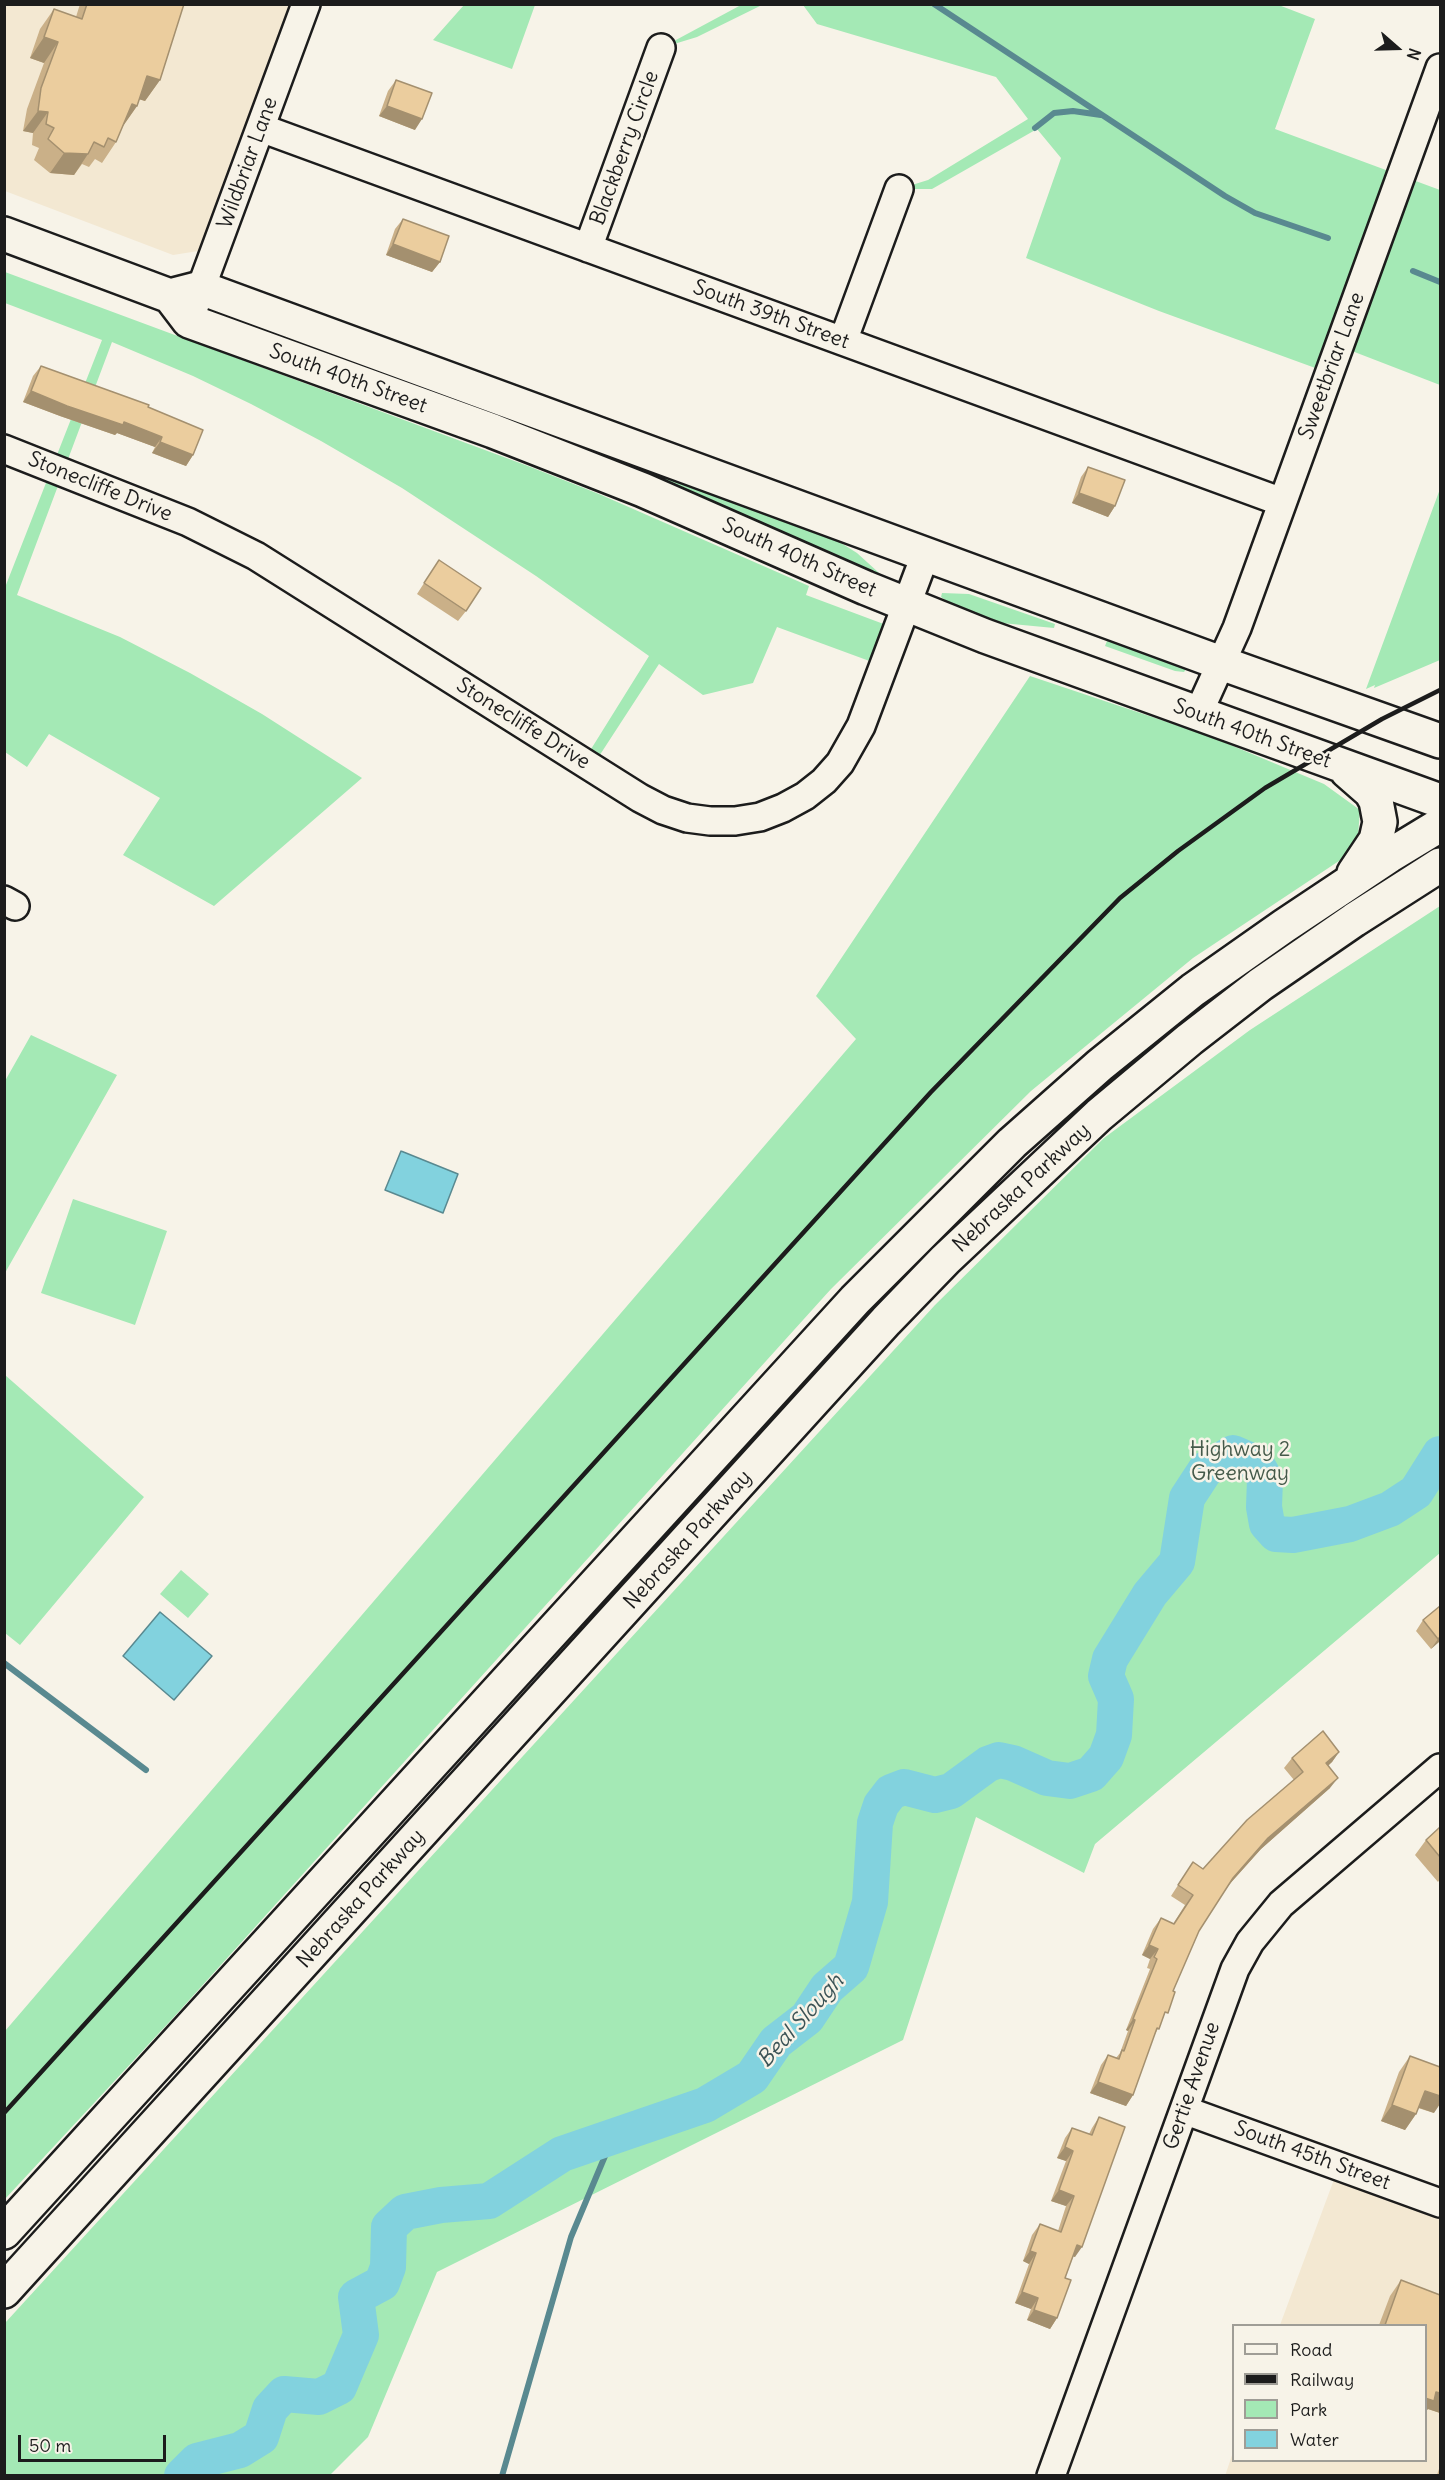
<!DOCTYPE html>
<style>
body{margin:0}
#map{position:relative;width:1445px;height:2480px;overflow:hidden;background:#f7f3e8;font-family:Delius,sans-serif}
canvas{display:block}
.frame{position:absolute;inset:0;border:6px solid #1c1c1c;pointer-events:none}
.legend{position:absolute;left:1232px;top:2324px;width:195px;height:138px;box-sizing:border-box;background:#f7f3e8;border:2px solid #9f9d96;margin:0;padding:8px 10px;list-style:none;font-size:18px;color:#1c1c1c}
.legend li{display:flex;align-items:center;gap:12px;height:30px}
.legend b{width:30px;border:2px solid #9f9d96}
.north{position:absolute;left:1367px;top:18px;width:60px;height:60px;-webkit-text-stroke:4px #f7f3e8;paint-order:stroke;rotate:110deg;font-size:16px;font-weight:700;line-height:24px;text-align:center;color:#1c1c1c}
.north::after{content:'';display:block;margin:auto;width:21px;height:27px;background:#1c1c1c;clip-path:polygon(50% 0,100% 100%,50% 72%,0 100%)}
.scale{position:absolute;left:18px;top:2435px;width:148px;height:27px;box-sizing:border-box;border:3px solid #1c1c1c;border-top:0;padding-left:8px;font-size:18px;line-height:21px;white-space:nowrap;color:#1c1c1c;-webkit-text-stroke:4px #f7f3e8;paint-order:stroke}
</style>
<div id="map">
<canvas width="1445" height="2480"></canvas>
<div class="frame"></div>
<ul class="legend">
<li><b style="height:8px;background:#f7f3e8"></b>Road</li>
<li><b style="height:8px;background:#1c1c1c"></b>Railway</li>
<li><b style="height:16px;background:#a4e9b5"></b>Park</li>
<li><b style="height:16px;background:#82d2de"></b>Water</li>
</ul>
<div class="north">N</div>
<div class="scale">50 m</div>
</div>
<script>
const ctx = document.querySelector('canvas').getContext('2d');
ctx.lineJoin = 'round';
function fillPath(path, color) {
  ctx.fillStyle = color;
  ctx.fill(path, 'evenodd');
}
function shape(rows) {
  const path = new Path2D();
  for (const r of rows) {
    path.moveTo(r[0], r[1]);
    for (let i = 2; i < r.length; i += 2) path.lineTo(r[i], r[i + 1]);
  }
  return path;
}
function strokePath(path, color, width, dash) {
  ctx.strokeStyle = color;
  ctx.lineWidth = width;
  ctx.lineCap = dash ? 'butt' : 'round';
  ctx.setLineDash(dash || []);
  ctx.stroke(path);
}
function write(font, color, halo, rows, align = 'center') {
  ctx.font = font + ' Delius,sans-serif';
  ctx.lineWidth = 5;
  ctx.setLineDash([]);
  ctx.textBaseline = 'middle';
  ctx.strokeStyle = halo;
  ctx.fillStyle = color;
  for (const [text, x, y, turn = 0] of rows) {
    ctx.save();
    ctx.translate(x, y);
    ctx.rotate((+turn || 0) * Math.PI / 180);
    ctx.textAlign = isNaN(turn) ? turn : align;
    if (halo) ctx.strokeText(text, 0, 0);
    ctx.fillText(text, 0, 0);
    ctx.restore();
  }
}
fillPath(shape([
 [4,5,306,5,217,248,173,255,5,191],
 [1339,2166,1440,2203,1440,2475,1225,2476,1233,2452,1234,2460,1426,2460,1426,2326,1280,2325]
]), '#f3e8d2');
fillPath(shape([
 [1276,4,1315,19,1275,129,1440,190,1440,385,1339,346,1329,373,1159,311,1026,258,1061,158,1037,129,932,189,899,189,928,180,1028,119,996,77,817,24,803,5],
 [464,5,535,5,512,69,433,40],
 [741,5,762,5,697,37,661,48],
 [5,272,528,466,599,494,809,586,806,595,897,629,883,666,777,627,753,683,703,695,659,664,592,767,583,762,649,656,536,576,402,488,321,441,251,404,193,376,112,342,17,595,120,637,190,673,262,714,362,778,214,906,123,855,160,798,49,734,27,767,5,752,4,590,102,340,5,303],
 [228,314,822,531,857,553,889,582,254,327],
 [1440,489,1440,660,1374,688,1375,685,1366,689],
 [942,593,969,594,1055,624,1054,628,991,622,959,610,941,597],
 [1107,641,1177,661,1186,669,1184,672,1175,671,1105,646],
 [1030,676,1209,736,1324,784,1360,810,1357,849,1193,958,1031,1091,831,1289,173,2018,5,2199,5,2031,856,1039,816,996],
 [1440,906,1440,1553,1095,1844,1084,1873,976,1817,903,2040,437,2272,368,2437,330,2475,5,2475,5,2323,935,1305,1104,1138,1250,1030],
 [31,1035,117,1075,5,1273,5,1081],
 [73,1199,167,1231,135,1325,41,1293],
 [5,1375,144,1497,20,1645,5,1633],
 [181,1570,209,1594,188,1618,160,1594]
]), '#a4e9b5');
const water = shape([
 [401,1151,458,1174,443,1213,385,1190,401,1151],
 [160,1612,212,1656,174,1700,123,1656,160,1612]
]);
fillPath(water, '#82d2de');
strokePath(water, '#598990', 1.5);
strokePath(shape([
 [934,4,1225,196,1255,213,1328,238],
 [1035,128,1054,113,1073,111,1101,115],
 [1413,271,1440,282],
 [4,1663,146,1770],
 [502,2476,571,2237,605,2156,617,2136]
]), '#598990', 6);
strokePath(shape([
 [182,2476,197,2461,240,2450,261,2437,270,2409,284,2394,319,2397,339,2387,361,2335,356,2297,382,2283,388,2267,389,2227,405,2212,441,2205,489,2201,562,2154,705,2105,752,2077,776,2042,807,2018,827,1988,851,1967,870,1902,875,1823,881,1805,891,1792,904,1787,935,1795,951,1791,988,1764,999,1760,1013,1763,1047,1778,1070,1781,1091,1774,1106,1757,1114,1735,1116,1699,1106,1676,1110,1659,1150,1594,1177,1562,1187,1498,1206,1469,1233,1453,1256,1463,1265,1479,1264,1507,1267,1524,1276,1534,1293,1535,1350,1524,1390,1509,1416,1492,1440,1454]
]), '#82d2de', 36);
const minor = shape([
 [261,128,1282,502],
 [588,248,661,48],
 [194,307,306,4],
 [843,341,899,189],
 [4,449,188,522,256,556,640,798,663,810,687,818,710,821,735,821,760,817,783,808,805,796,824,781,840,763,861,726,926,553],
 [1198,714,1237,628,1440,68],
 [4,900,15,906],
 [1184,2110,1440,2203],
 [1051,2476,1235,1969,1250,1942,1281,1904,1440,1768]
]);
const major = shape([
 [4,234,170,296,189,321,493,431,643,490,866,588,985,636,1440,801],
 [170,296,201,288,1221,663,1440,741],
 [1347,771,1371,792,1376,801,1380,822,1376,840,1354,873],
 [4,2232,855,1300,1012,1143,1100,1065,1193,990,1284,926,1389,856,1440,825],
 [4,2291,886,1321,945,1260,1099,1115,1190,1039,1261,984,1354,920,1440,865]
]);
strokePath(minor, '#1c1c1c', 32);
strokePath(major, '#1c1c1c', 38);
strokePath(minor, '#f7f3e8', 27);
strokePath(major, '#f7f3e8', 33);
strokePath(shape([
 [4,2113,931,1092,1120,898,1178,851,1265,788,1382,719,1440,690]
]), '#1c1c1c', 4.5);
fillPath(shape([
 [80,4,184,4,160,80,145,101,139,99,137,106,123,126,116,142,102,163,95,159,89,167,82,164,74,175,50,173,34,160,39,148,32,145,33,133,23,131,27,109,44,63,30,58,40,29,54,9,76,17],
 [396,80,415,130,379,116,388,91],
 [403,219,440,262,432,272,386,255,395,229],
 [41,366,148,407,193,455,186,466,152,453,155,447,117,433,115,435,60,416,23,402,33,376],
 [1088,467,1115,506,1108,517,1072,503,1081,477],
 [439,560,466,611,458,621,417,594],
 [1440,1606,1440,1641,1431,1649,1416,1631,1423,1620],
 [1339,1752,1332,1762,1328,1766,1330,1788,1261,1849,1228,1886,1199,1931,1173,1991,1162,2021,1154,2036,1133,2095,1126,2106,1090,2093,1101,2065,1108,2055,1116,2058,1120,2053,1128,2031,1126,2030,1150,1969,1147,1968,1150,1959,1142,1955,1153,1929,1161,1918,1173,1924,1185,1905,1171,1896,1193,1862,1203,1869,1294,1780,1284,1768,1292,1758],
 [1440,1827,1440,1879,1438,1882,1415,1855,1426,1840],
 [1410,2056,1434,2113,1418,2108,1416,2114,1405,2130,1381,2121,1399,2072],
 [1099,2117,1075,2257,1073,2256,1065,2278,1057,2318,1050,2329,1027,2320,1031,2309,1015,2303,1029,2264,1023,2261,1032,2235,1040,2224,1058,2231,1066,2206,1051,2201,1066,2161,1057,2158,1065,2138,1072,2128,1089,2134,1092,2128],
 [1401,2280,1440,2295,1440,2413,1428,2409,1425,2412,1425,2325,1379,2325,1390,2296],
 [1440,2466,1440,2475,1437,2475]
]), '#cab088');
fillPath(shape([
 [44,37,58,42,44,63,30,58],
 [147,76,160,80,145,101,132,97],
 [132,104,137,106,123,126],
 [387,106,422,119,415,130,379,116],
 [38,111,48,112,33,133,23,131],
 [64,153,88,154,74,175,50,173],
 [393,244,440,262,432,272,386,255],
 [31,391,124,422,162,437,155,447,117,433,115,435,60,416,23,402],
 [160,442,193,455,186,466,152,453],
 [1079,493,1115,506,1108,517,1072,503],
 [1440,1637,1440,1641,1431,1649,1438,1639],
 [1339,1752,1332,1762,1318,1774,1326,1763],
 [1338,1778,1330,1788,1261,1849,1226,1888,1233,1878,1268,1838],
 [1149,1945,1158,1949,1150,1959,1142,1955],
 [1133,2019,1135,2020,1128,2031,1126,2030],
 [1098,2082,1133,2095,1126,2106,1090,2093],
 [1425,2091,1440,2096,1440,2104,1434,2113,1414,2106],
 [1392,2105,1416,2114,1405,2130,1381,2121],
 [1065,2147,1073,2151,1066,2161,1057,2158],
 [1059,2190,1074,2196,1066,2206,1051,2201],
 [1077,2245,1082,2247,1075,2257,1069,2255],
 [1030,2251,1036,2253,1029,2264,1023,2261],
 [1022,2292,1038,2298,1031,2309,1015,2303],
 [1034,2310,1057,2318,1050,2329,1027,2320],
 [1436,2392,1440,2393,1440,2413,1428,2409,1425,2412,1425,2398]
]), '#a4906f');
const building = shape([
 [87,4,184,4,160,80,147,76,137,106,132,104,116,142,108,138,104,147,94,142,88,154,64,153,48,139,54,128,46,124,48,112,38,111,41,88,58,42,44,37,54,9,82,19,87,4],
 [396,80,432,93,422,119,387,106,396,80],
 [403,219,449,236,440,262,393,244,403,219],
 [41,366,149,405,148,407,203,430,193,455,160,442,162,437,124,422,123,425,67,406,31,391,41,366],
 [1088,467,1125,480,1115,506,1079,493,1088,467],
 [439,560,481,588,466,611,424,583,439,560],
 [1440,1606,1440,1637,1438,1639,1423,1620,1440,1606],
 [1323,1731,1339,1752,1326,1763,1338,1778,1268,1838,1233,1878,1199,1931,1173,1991,1175,1992,1168,2013,1165,2012,1159,2029,1157,2028,1133,2095,1098,2082,1108,2055,1119,2059,1122,2050,1124,2051,1135,2020,1133,2019,1157,1959,1154,1957,1158,1949,1149,1945,1161,1918,1174,1924,1193,1895,1178,1885,1193,1862,1203,1869,1247,1820,1303,1772,1292,1758,1323,1731],
 [1440,1827,1440,1857,1426,1840,1440,1827],
 [1410,2056,1440,2067,1440,2096,1425,2091,1416,2114,1392,2105,1410,2056],
 [1099,2117,1125,2127,1082,2247,1077,2245,1065,2278,1071,2280,1057,2318,1034,2310,1038,2298,1022,2292,1036,2253,1030,2251,1040,2224,1061,2232,1074,2196,1059,2190,1073,2151,1065,2147,1072,2128,1092,2135,1099,2117],
 [1401,2280,1440,2295,1440,2393,1436,2392,1434,2401,1425,2398,1425,2325,1385,2325,1401,2280]
]);
fillPath(building, '#ebcd9e');
strokePath(building, '#a4906f', 1.5);
write('21px', '#1c1c1c', '#f7f3e8', [
 ["Blackberry Circle",625,148,-70],
 ["Wildbriar Lane",248,163,-70],
 ["South 39th Street",771,315,20],
 ["Sweetbriar Lane",1332,366,-70],
 ["South 40th Street",348,379,20],
 ["Stonecliffe Drive",100,487,22],
 ["South 40th Street",799,558,24],
 ["Stonecliffe Drive",523,724,32],
 ["South 40th Street",1252,734,20],
 ["Nebraska Parkway",1022,1188,-43],
 ["Nebraska Parkway",688,1540,-48],
 ["Nebraska Parkway",361,1899,-48],
 ["Gertie Avenue",1192,2086,-71],
 ["South 45th Street",1312,2156,20]
]);
write('21px', '#455a4a', '#f7f3e8', [
 ["Highway 2",1240,1450],
 ["Greenway",1240,1474]
]);
write('italic 22px', '#3b5356', '#f7f3e8', [
 ["Beal Slough",801,2021,-48]
]);
</script>
